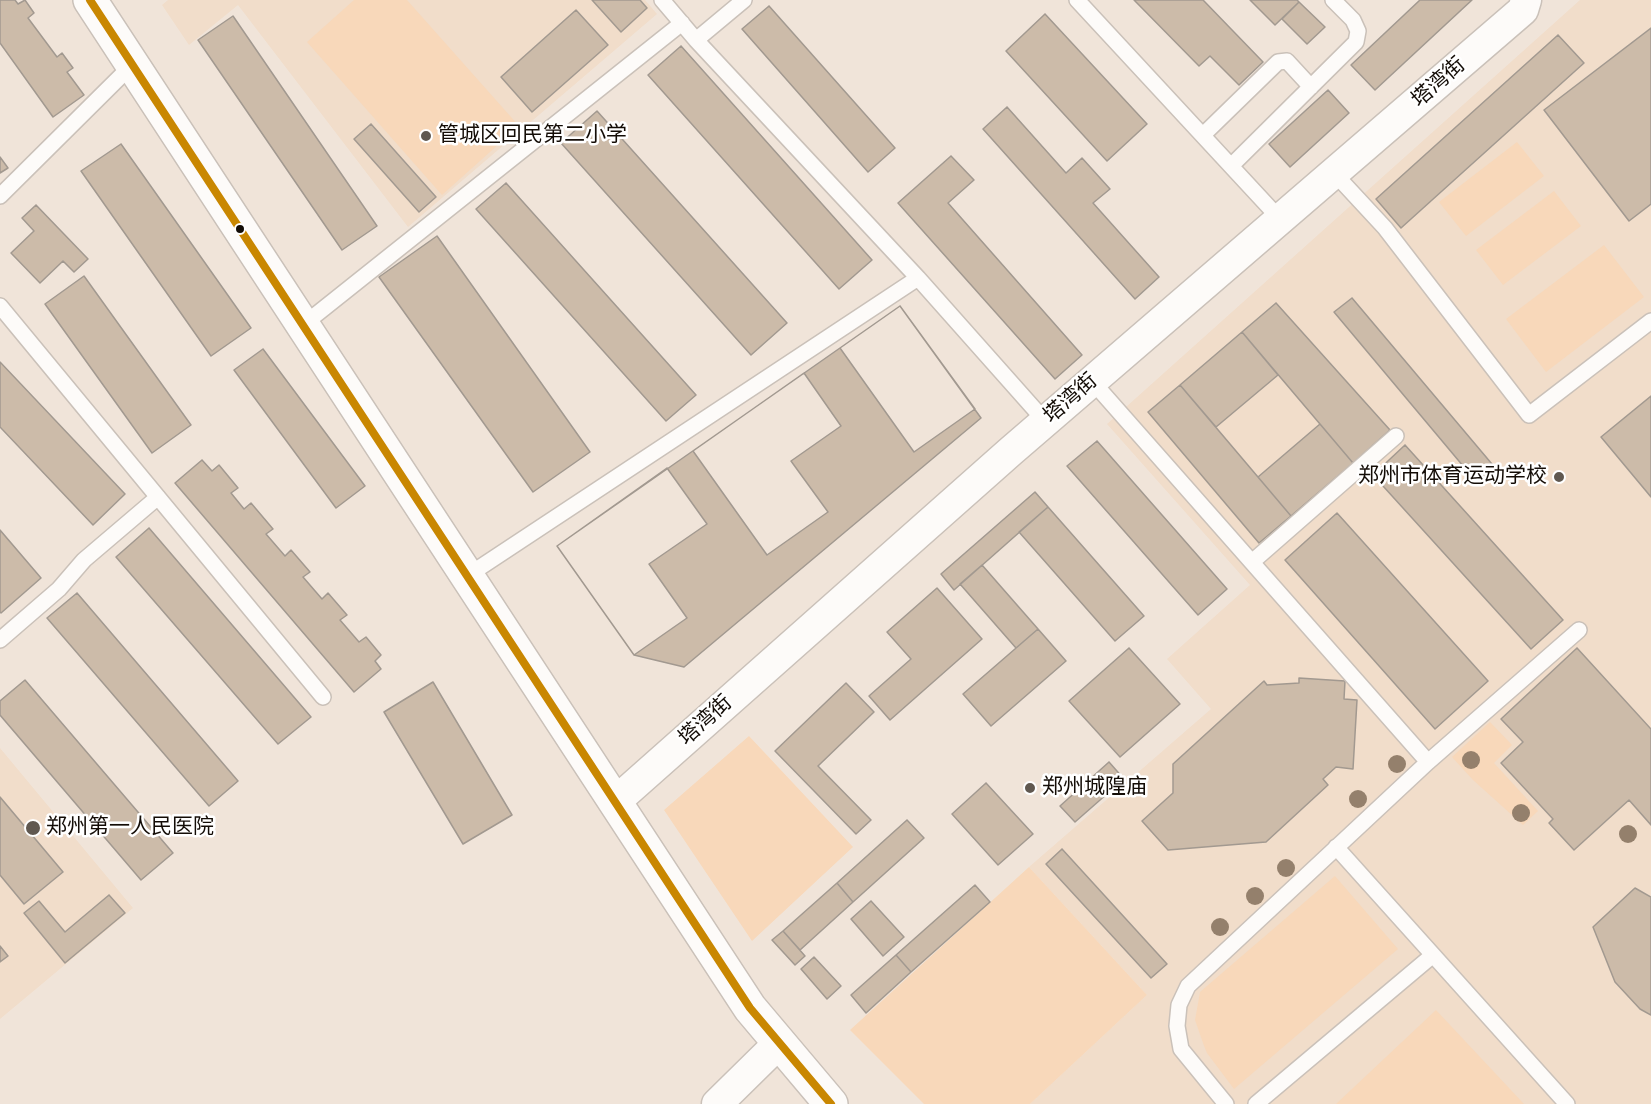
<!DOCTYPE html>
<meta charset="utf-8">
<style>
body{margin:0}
canvas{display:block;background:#f0e4d9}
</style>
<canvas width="1651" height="1104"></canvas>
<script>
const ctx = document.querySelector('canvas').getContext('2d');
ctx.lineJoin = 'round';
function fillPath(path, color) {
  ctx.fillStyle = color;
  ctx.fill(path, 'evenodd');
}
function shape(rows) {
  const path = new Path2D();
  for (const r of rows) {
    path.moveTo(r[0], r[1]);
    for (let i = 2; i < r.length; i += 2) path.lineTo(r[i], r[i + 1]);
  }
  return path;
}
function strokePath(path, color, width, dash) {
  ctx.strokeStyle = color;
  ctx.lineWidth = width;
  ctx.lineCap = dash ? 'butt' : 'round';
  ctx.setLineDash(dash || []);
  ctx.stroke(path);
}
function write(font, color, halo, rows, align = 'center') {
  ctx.font = font + ' "Sofia Sans Condensed","Noto Sans SC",sans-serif';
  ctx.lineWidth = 5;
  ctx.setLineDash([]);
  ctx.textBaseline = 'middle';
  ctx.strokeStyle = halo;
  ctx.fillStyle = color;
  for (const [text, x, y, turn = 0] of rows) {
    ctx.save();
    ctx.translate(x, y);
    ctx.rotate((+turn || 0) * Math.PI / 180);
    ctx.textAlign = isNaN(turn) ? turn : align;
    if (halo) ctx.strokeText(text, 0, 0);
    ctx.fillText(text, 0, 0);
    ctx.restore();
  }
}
fillPath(shape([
 [168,0,645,0,657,14,408,227,238,5,189,45,162,5],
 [1580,0,1651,0,1651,1104,1030,1104,1147,995,1029,867,1211,709,1167,659,1250,585,1107,424],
 [0,748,133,908,0,1019]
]), '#f1ddca');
fillPath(shape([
 [354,0,407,0,519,126,442,195,307,42],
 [1517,142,1544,176,1466,236,1439,202],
 [1554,191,1581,226,1503,285,1476,250],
 [1604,245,1644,297,1546,372,1506,319],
 [1490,722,1512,745,1494,763,1538,811,1523,825,1473,780,1452,757],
 [749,736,853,847,752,941,664,810],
 [1029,867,1147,995,1030,1104,924,1104,850,1030],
 [1335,876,1398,949,1234,1089,1207,1053,1203,1043,1195,1020,1200,992],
 [1436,1010,1524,1104,1336,1104]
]), '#f8d8ba');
const building = shape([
 [0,0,15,0,18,4,25,0,34,13,28,18,57,57,62,53,73,68,67,72,84,95,53,117,0,43,0,0],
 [592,0,640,0,647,8,621,32,592,0],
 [1134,0,1203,0,1263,62,1239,85,1210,56,1199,66,1134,0],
 [1250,0,1297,0,1299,2,1275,25,1250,0],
 [1420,0,1472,0,1375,90,1351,65,1420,0],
 [1299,2,1325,27,1307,44,1282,19,1299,2],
 [769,6,895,148,868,172,742,29,769,6],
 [576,10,608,45,532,112,501,77,576,10],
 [1045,14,1147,124,1107,161,1006,51,1045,14],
 [233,16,377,226,342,250,198,40,233,16],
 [1651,28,1651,204,1629,221,1544,110,1651,28],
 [1558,35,1584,63,1401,228,1376,199,1558,35],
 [681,46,872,260,839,289,648,75,681,46],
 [1328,90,1349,113,1290,167,1269,144,1328,90],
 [1007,107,1066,173,1082,158,1110,189,1093,203,1159,277,1135,299,983,129,1007,107],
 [597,111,787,323,751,355,561,143,597,111],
 [371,124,436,197,419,212,354,139,371,124],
 [121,144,251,328,211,356,81,171,121,144],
 [951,156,974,180,948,203,1082,355,1055,379,898,203,951,156],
 [0,157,8,168,0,173,0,157],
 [506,183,696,395,666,421,476,209,506,183],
 [36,205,88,259,74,272,63,261,40,283,11,253,34,231,22,218,36,205],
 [437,236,590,452,533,492,379,277,437,236],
 [84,276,191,425,152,453,45,304,84,276],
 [1352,298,1497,470,1479,485,1334,312,1352,298],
 [1276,303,1390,430,1353,463,1242,332,1276,303],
 [900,306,975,409,914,452,840,348,900,306],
 [900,306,981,418,684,667,634,655,557,546,900,306],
 [1242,332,1278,375,1216,427,1180,385,1242,332],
 [263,349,365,486,336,508,234,370,263,349],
 [0,362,125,494,93,525,0,427,0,362],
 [804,373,841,426,791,461,828,512,767,555,693,451,804,373],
 [1180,385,1291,516,1259,543,1148,412,1180,385],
 [1651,396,1651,497,1601,437,1651,396],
 [1320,424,1353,463,1291,516,1258,477,1320,424],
 [1097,441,1227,589,1198,615,1067,466,1097,441],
 [1405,445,1563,620,1531,649,1373,475,1405,445],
 [202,460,212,471,219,465,238,488,231,493,244,509,251,503,273,529,266,534,285,556,291,550,310,572,303,577,322,599,328,593,347,615,340,620,359,642,366,637,381,655,375,661,381,669,354,692,175,483,202,460],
 [667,468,707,524,649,564,687,618,634,655,557,546,667,468],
 [1035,492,1048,507,954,590,941,574,1035,492],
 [1048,507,1144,616,1115,641,1019,532,1048,507],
 [1337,513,1488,681,1435,729,1285,560,1337,513],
 [149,528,311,717,278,744,116,557,149,528],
 [0,530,41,578,1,613,0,612,0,530],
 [982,565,1038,629,1016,648,960,584,982,565],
 [937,588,982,639,890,720,869,696,911,659,887,632,937,588],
 [77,593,238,781,209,806,47,618,77,593],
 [1038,629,1066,661,991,726,963,694,1038,629],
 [1129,648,1180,704,1120,757,1069,701,1129,648],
 [1577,648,1651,729,1651,825,1629,800,1574,850,1549,823,1553,819,1501,763,1523,742,1501,719,1577,648],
 [1299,678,1345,681,1344,699,1357,700,1353,769,1336,767,1323,779,1328,785,1266,842,1168,850,1142,821,1173,793,1173,764,1264,681,1267,685,1299,683,1299,678],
 [25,680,173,853,141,880,0,715,0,701,25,680],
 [433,682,512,815,463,844,384,712,433,682],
 [846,683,874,712,818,766,871,820,856,834,775,751,846,683],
 [1109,762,1124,779,1075,822,1060,806,1109,762],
 [986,783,1033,834,998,865,952,814,986,783],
 [0,797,63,872,24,904,0,875,0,797],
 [907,820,924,838,853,902,837,883,907,820],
 [1062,849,1167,964,1151,978,1046,864,1062,849],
 [837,883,853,902,800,950,783,931,837,883],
 [975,885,990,902,911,972,896,955,975,885],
 [1635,888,1651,897,1651,1015,1640,1009,1615,982,1593,927,1635,888],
 [109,895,125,913,65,963,24,913,39,901,65,932,109,895],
 [871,901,904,937,883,956,851,919,871,901],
 [783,931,805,956,795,965,772,940,783,931],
 [0,946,8,956,0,962,0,946],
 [896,955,911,972,866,1013,851,995,896,955],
 [814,957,841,986,827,999,801,969,814,957]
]);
fillPath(building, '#ccbba9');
strokePath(building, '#a29990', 1.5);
const service = shape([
 [662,0,696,40,918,278,1045,421],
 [1077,0,1280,219],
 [696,40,744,0],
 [1203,135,1278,62,1287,61,1311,87],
 [1231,166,1356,42,1358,31,1353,20,1333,0],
 [1334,173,1385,228,1529,415,1651,321],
 [0,196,132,65],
 [0,306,323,697],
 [303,325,682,23],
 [1092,381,1428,762],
 [1252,562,1396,436],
 [467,576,918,278],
 [0,640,59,589,84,560,158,497],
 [1336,847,1567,1104],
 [1226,1104,1181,1049,1177,1026,1179,1005,1188,986,1428,762,1579,630],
 [1256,1104,1433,955]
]);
const minor = shape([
 [615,802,1011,451,1523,10,1526,0],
 [717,1104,779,1043]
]);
const tertiary = shape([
 [90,0,750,1008,831,1104]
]);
strokePath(service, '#cac1b9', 18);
strokePath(minor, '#cac1b9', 33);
strokePath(tertiary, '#cac1b9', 36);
strokePath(service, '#fdfbf9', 15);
strokePath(minor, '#fdfbf9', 30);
strokePath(tertiary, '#fdfbf9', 33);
strokePath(shape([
 [90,0,750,1008,831,1104]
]), '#c98701', 8);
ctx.fillStyle = '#94806c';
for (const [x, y] of [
 [1471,760],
 [1397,764],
 [1358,799],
 [1521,813],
 [1628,834],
 [1286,868],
 [1255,896],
 [1220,927]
]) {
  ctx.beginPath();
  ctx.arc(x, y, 9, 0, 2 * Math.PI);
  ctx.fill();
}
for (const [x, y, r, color] of [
 [426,136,6,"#605850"],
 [240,229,5,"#130c06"],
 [1559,477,6,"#605850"],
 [1030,788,6,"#605850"],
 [33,828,8,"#605850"]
]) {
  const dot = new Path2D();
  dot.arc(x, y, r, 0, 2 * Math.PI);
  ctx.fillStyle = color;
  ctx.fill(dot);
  strokePath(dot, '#fff', 2);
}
write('21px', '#130c06', '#fff', [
 ["塔湾街",1439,83,-41],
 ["塔湾街",1071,399,-41],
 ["塔湾街",706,721,-42]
]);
write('21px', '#130c06', '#fff', [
 ["管城区回民第二小学",438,136],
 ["郑州市体育运动学校",1547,477,"right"],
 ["郑州城隍庙",1042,788],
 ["郑州第一人民医院",46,828]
], 'left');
</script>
